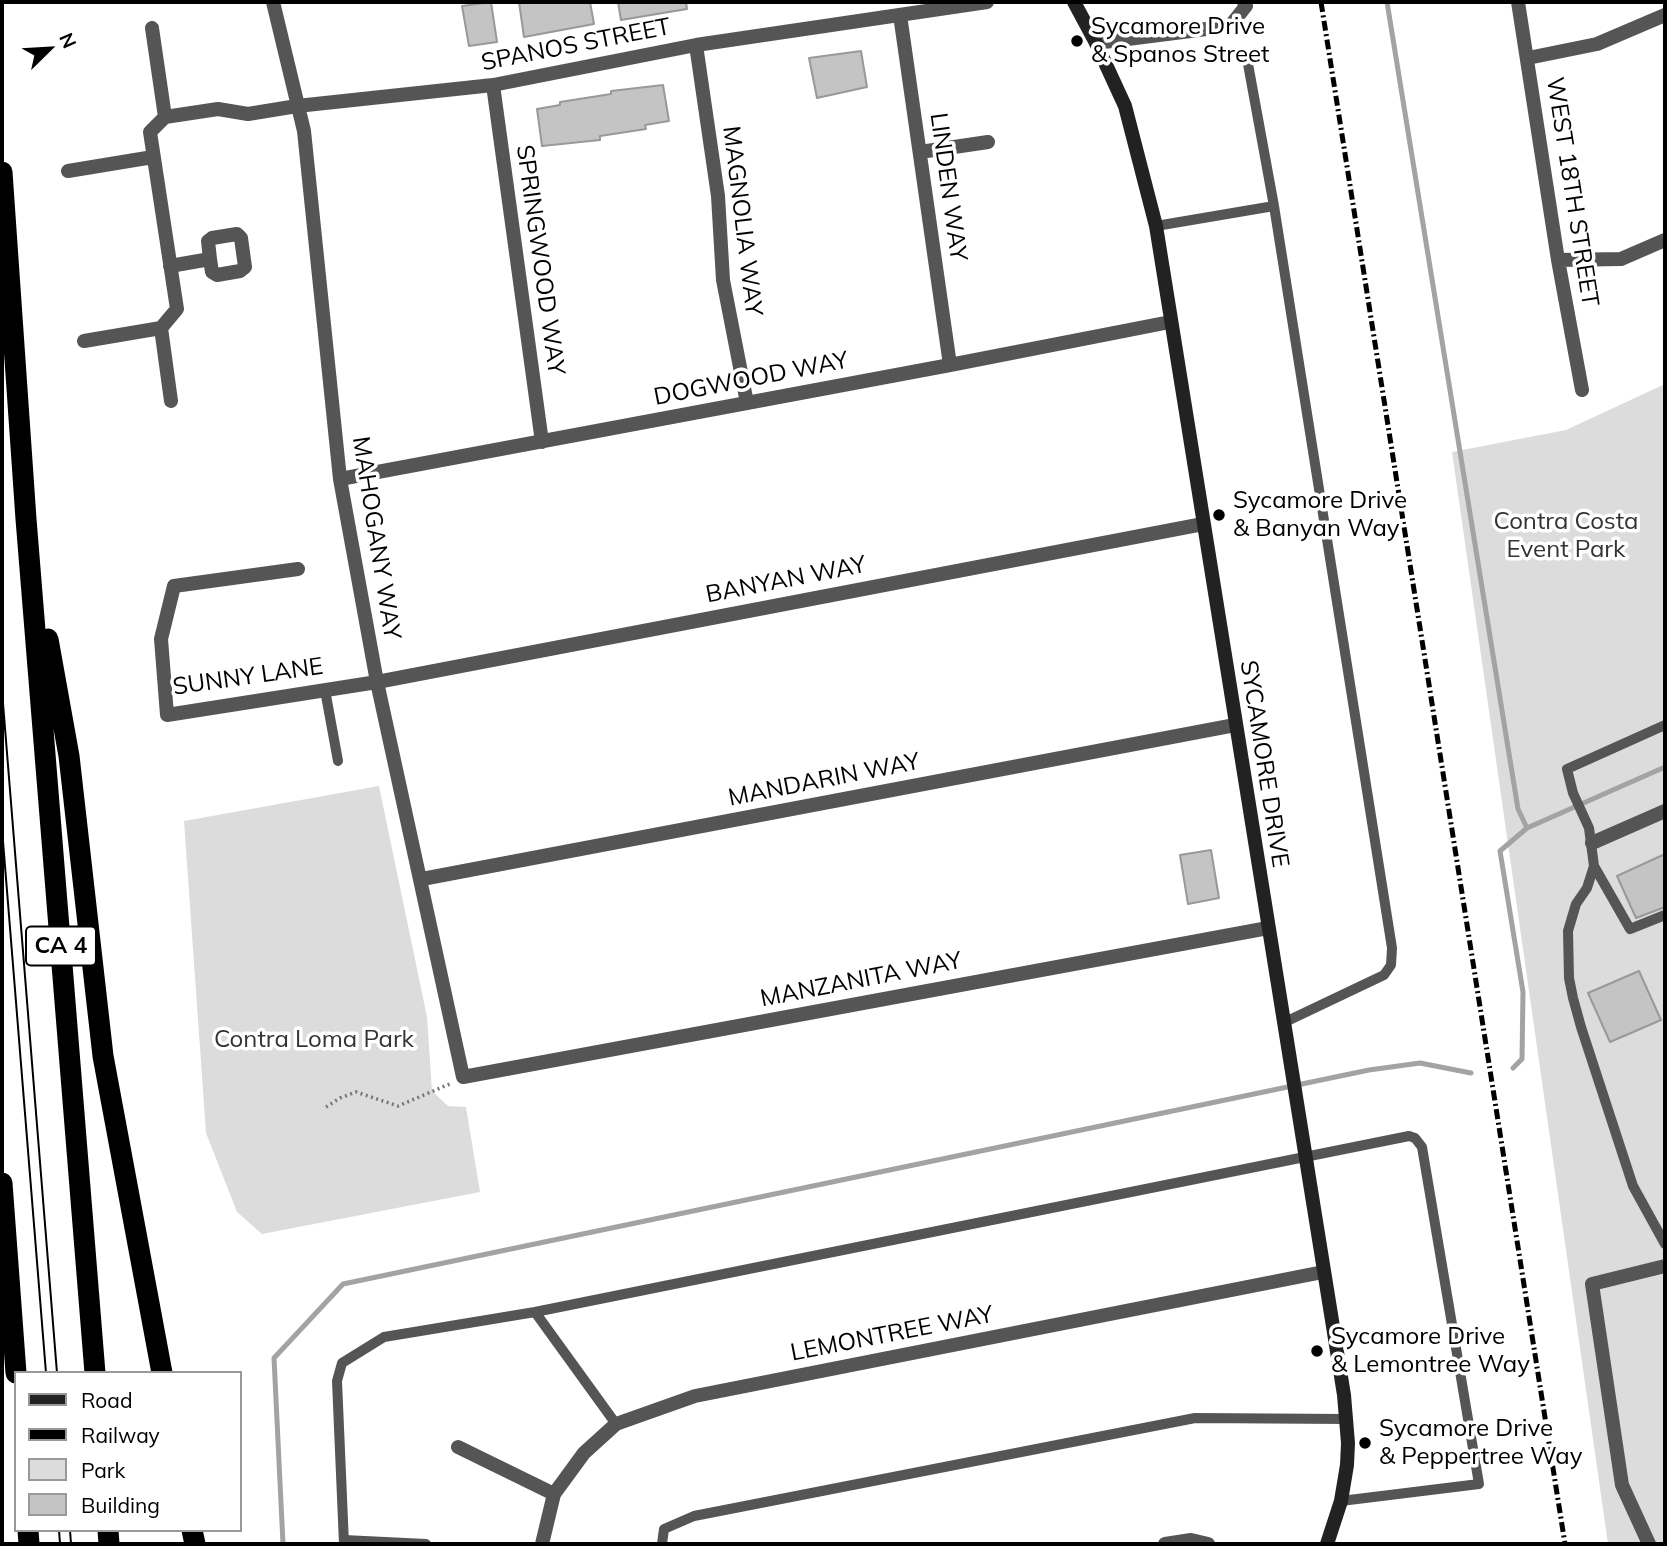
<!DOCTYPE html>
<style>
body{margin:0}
#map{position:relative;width:1667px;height:1546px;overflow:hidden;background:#fff;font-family:Mulish,sans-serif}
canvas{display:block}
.frame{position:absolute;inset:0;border:4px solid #000;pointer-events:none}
.legend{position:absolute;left:14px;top:1371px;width:228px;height:161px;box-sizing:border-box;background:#fff;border:2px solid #999;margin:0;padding:9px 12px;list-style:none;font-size:21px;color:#000}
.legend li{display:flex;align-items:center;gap:14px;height:35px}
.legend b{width:35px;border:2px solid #999}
.north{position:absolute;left:14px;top:14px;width:70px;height:70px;-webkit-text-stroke:5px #fff;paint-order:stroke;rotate:66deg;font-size:19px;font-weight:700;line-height:28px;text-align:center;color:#000}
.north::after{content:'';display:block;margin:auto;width:24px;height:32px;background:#000;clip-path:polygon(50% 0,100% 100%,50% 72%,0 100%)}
</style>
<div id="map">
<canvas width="1667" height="1546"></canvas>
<div class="frame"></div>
<ul class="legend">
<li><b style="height:9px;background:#222"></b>Road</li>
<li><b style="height:9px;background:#000"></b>Railway</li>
<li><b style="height:19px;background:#dcdcdc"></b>Park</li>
<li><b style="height:19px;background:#c4c4c4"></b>Building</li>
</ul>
<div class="north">N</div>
</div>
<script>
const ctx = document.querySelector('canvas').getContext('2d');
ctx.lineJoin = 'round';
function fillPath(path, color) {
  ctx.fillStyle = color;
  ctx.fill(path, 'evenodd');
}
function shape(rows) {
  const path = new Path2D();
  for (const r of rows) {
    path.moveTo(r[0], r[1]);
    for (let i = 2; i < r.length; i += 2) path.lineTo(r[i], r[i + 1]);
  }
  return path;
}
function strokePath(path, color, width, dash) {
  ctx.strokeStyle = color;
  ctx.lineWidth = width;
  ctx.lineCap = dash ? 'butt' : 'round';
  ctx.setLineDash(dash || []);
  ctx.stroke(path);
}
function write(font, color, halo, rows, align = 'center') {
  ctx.font = font + ' Mulish,sans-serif';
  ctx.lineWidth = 7;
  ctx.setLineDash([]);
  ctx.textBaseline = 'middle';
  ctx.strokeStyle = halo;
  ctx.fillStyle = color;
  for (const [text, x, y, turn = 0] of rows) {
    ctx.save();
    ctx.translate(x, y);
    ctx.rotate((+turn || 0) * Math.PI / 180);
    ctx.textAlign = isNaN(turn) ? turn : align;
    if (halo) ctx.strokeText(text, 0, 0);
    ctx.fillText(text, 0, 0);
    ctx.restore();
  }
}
fillPath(shape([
 [1665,384,1665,1544,1608,1544,1452,452,1566,430],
 [379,786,427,1017,432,1091,448,1106,466,1107,480,1192,262,1234,237,1212,206,1133,184,821]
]), '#dcdcdc');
strokePath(shape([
 [1387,2,1518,809,1527,828],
 [1513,1068,1522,1059,1523,992,1500,851,1527,828,1665,767],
 [283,1544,274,1358,343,1284,1369,1070,1420,1063,1471,1073]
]), '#a3a3a3', 5);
const building = shape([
 [491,2,497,42,469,46,462,6,491,2],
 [519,2,590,2,594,24,524,37,519,2],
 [618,2,686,2,687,9,621,20,618,2],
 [861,51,867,87,817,98,809,58,861,51],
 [663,85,669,121,645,125,646,129,600,136,600,140,542,146,537,109,560,105,560,102,611,94,611,91,663,85],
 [1211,850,1219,898,1188,904,1180,855,1211,850],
 [1665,854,1665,907,1636,918,1617,876,1665,854],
 [1639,971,1661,1020,1610,1042,1588,993,1639,971]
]);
fillPath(building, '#c4c4c4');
strokePath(building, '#999', 2);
strokePath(shape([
 [326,1107,340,1098,356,1092,398,1106,452,1083]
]), '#777', 3.5, [2, 3.5]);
strokePath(shape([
 [1274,206,1392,948,1391,965,1384,975,1283,1023],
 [1156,226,1274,206,1248,64],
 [325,690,338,761],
 [1665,725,1567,769,1573,793,1589,828,1594,866,1587,888,1576,904,1568,931,1569,978,1573,998,1581,1027,1633,1186,1665,1244],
 [1594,866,1630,929,1665,915],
 [535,1312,616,1424],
 [344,1540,426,1544],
 [344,1544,337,1381,342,1363,384,1337,535,1312,1409,1136,1415,1138,1422,1147,1479,1484,1341,1501],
 [662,1544,664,1529,694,1516,1195,1418,1346,1419]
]), '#555', 10);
strokePath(shape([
 [273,2,304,131,340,479,377,682,463,1077,1268,928],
 [1518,2,1558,260,1582,390],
 [900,15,950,365],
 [152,28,165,117],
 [1096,43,1230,26,1246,6,1244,2],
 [696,45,718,196,723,280,747,403],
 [1528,58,1597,44,1665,15],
 [493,85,542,442],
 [920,152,988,142],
 [68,171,153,157],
 [1558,260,1621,259,1665,240],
 [170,266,210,259,212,272,217,275,240,271,245,267,241,238,237,234,212,238,208,241,210,259],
 [84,341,161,328],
 [171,401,161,328,177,309,150,132,165,117,218,109,248,114,297,106,493,85,696,45,987,2],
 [340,479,950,365,1170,322],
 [298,569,174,586,161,639,167,715,377,682,1203,524],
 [1592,843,1665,811],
 [422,879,1235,725],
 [458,1447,554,1494],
 [542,1544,554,1494,584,1453,616,1424,695,1396,1323,1272],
 [1165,1544,1191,1540,1208,1544],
 [1649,1544,1622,1485,1592,1284,1665,1266]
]), '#555', 14);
strokePath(shape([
 [1074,2,1096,43,1125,106,1156,226,1344,1395,1348,1443,1347,1465,1341,1501,1327,1544]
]), '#222', 14);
strokePath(shape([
 [2,172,26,519,95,1373],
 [48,639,69,756,103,1056,162,1373],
 [2,1183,16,1373],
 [28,1530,29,1544],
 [108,1530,109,1544],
 [192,1530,195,1544]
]), '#000', 21);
strokePath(shape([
 [2,691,57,1373],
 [2,829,46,1373],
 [59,1530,60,1544],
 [70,1530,71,1544]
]), '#000', 2);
strokePath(shape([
 [1321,2,1565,1544]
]), '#000', 5, [10, 3.5, 2, 3.5]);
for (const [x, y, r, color] of [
 [1077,41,7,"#000"],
 [1219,515,7,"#000"],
 [1317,1351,7,"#000"],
 [1365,1443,7,"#000"]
]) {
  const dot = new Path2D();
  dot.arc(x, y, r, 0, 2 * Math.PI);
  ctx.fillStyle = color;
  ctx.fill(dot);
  strokePath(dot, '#fff', 2.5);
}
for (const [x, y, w] of [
 [61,946,70]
]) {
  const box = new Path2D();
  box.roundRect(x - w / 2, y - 19.5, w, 39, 5);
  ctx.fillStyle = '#fff';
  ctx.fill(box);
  strokePath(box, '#000', 2);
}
write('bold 23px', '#000', null, [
 ["CA 4",61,946]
]);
write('24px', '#000', '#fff', [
 ["Sycamore Drive",1091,27],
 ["& Spanos Street",1091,55],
 ["Sycamore Drive",1233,501],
 ["& Banyan Way",1233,529],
 ["Sycamore Drive",1331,1337],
 ["& Lemontree Way",1331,1365],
 ["Sycamore Drive",1379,1429],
 ["& Peppertree Way",1379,1457]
], 'left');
write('24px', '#000', '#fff', [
 ["SPANOS STREET",576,45,-11],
 ["LINDEN WAY",948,187,82],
 ["WEST 18TH STREET",1572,192,81],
 ["MAGNOLIA WAY",742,221,83],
 ["SPRINGWOOD WAY",540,260,82],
 ["DOGWOOD WAY",751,379,-11],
 ["MAHOGANY WAY",376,538,81],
 ["BANYAN WAY",786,580,-11],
 ["SUNNY LANE",248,677,-8],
 ["SYCAMORE DRIVE",1264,764,81],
 ["MANDARIN WAY",824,780,-11],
 ["MANZANITA WAY",861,980,-11],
 ["LEMONTREE WAY",892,1334,-11]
]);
write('24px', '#333', '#fff', [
 ["Contra Costa",1566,522],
 ["Event Park",1566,550],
 ["Contra Loma Park",314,1040]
]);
</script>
